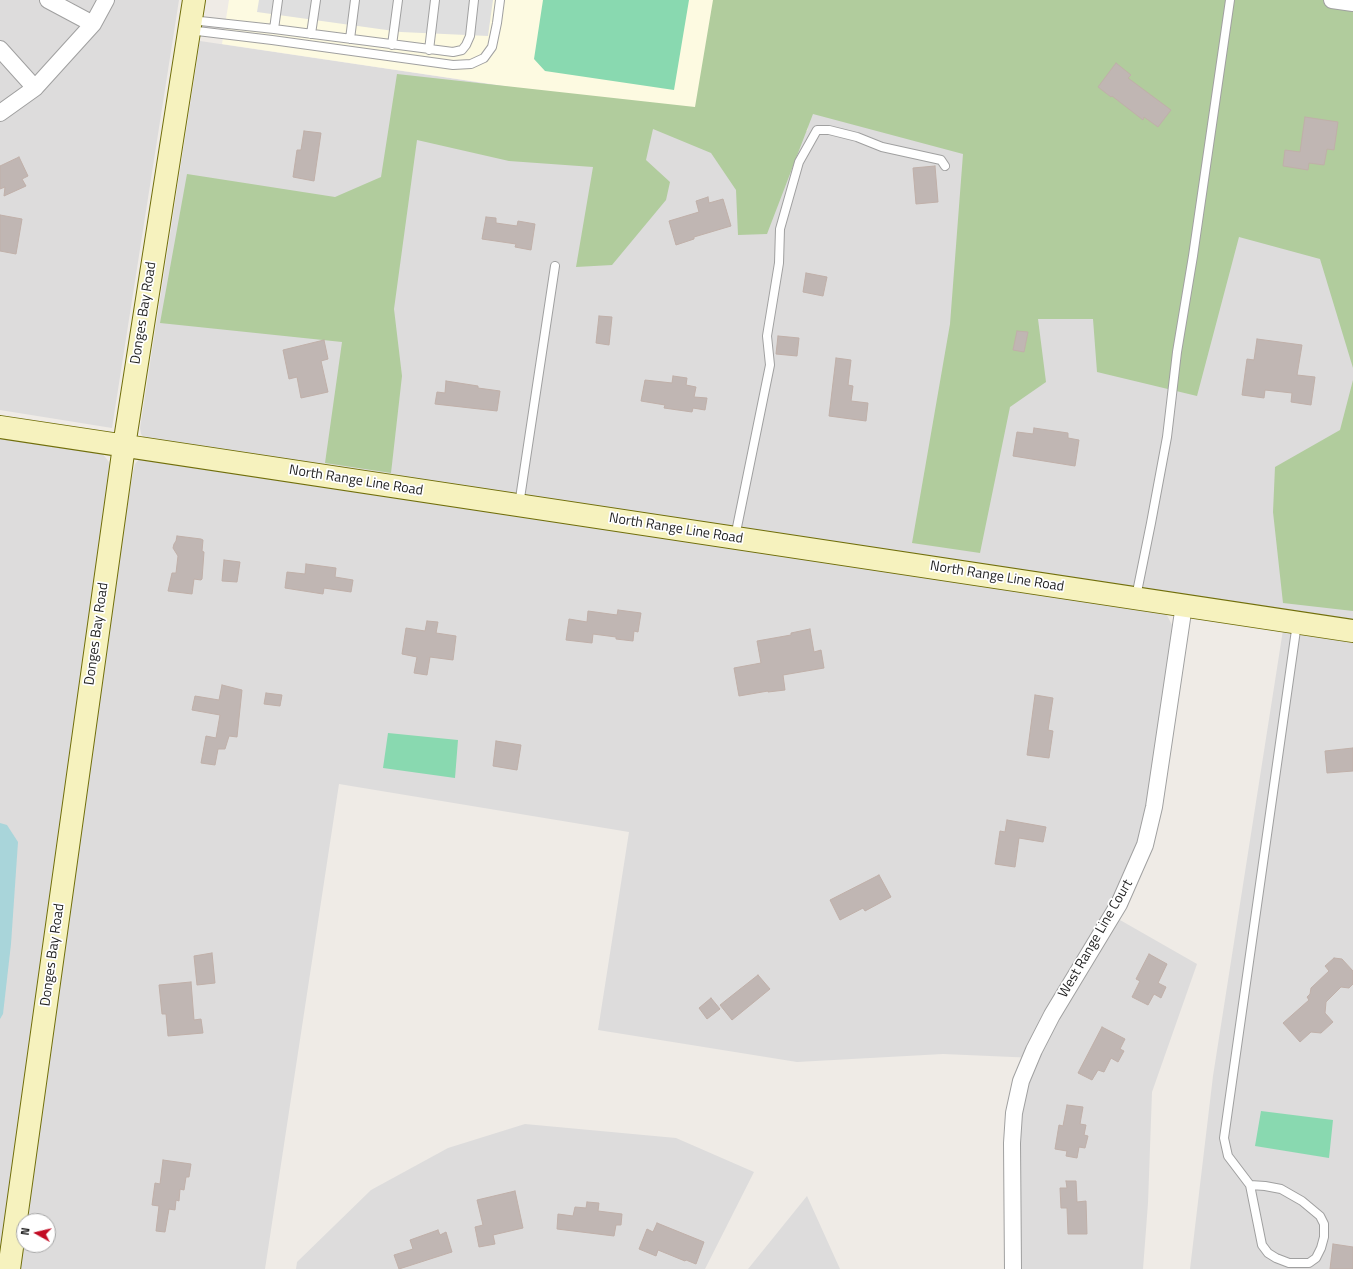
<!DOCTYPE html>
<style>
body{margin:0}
#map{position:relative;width:1353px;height:1269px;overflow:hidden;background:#efebe6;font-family:"Titillium Web",sans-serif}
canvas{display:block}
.north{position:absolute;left:16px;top:1213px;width:40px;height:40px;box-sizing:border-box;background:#fff;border:1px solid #a5a5a5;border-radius:50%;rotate:278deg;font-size:11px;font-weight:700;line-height:16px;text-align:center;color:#1f1f1f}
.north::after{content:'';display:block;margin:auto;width:14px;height:18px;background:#c20c24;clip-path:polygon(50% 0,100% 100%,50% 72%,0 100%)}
</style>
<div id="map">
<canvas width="1353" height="1269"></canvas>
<div class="north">N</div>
</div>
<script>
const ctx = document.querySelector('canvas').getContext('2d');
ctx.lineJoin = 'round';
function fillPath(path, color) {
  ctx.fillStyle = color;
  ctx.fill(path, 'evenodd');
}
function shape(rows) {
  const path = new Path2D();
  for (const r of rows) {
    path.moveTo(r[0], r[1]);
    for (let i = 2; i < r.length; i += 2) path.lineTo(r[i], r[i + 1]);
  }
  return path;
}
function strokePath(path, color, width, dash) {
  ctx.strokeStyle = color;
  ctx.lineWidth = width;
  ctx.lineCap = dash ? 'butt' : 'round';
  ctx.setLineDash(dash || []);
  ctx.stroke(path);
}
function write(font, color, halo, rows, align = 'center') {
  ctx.font = font + ' "Titillium Web",sans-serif';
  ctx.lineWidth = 3.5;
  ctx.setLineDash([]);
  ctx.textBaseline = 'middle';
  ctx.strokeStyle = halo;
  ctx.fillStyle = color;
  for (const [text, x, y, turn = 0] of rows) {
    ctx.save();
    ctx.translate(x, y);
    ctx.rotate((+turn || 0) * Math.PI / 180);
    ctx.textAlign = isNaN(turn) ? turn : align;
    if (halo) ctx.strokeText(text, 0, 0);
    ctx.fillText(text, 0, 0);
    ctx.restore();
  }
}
fillPath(shape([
 [0,0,179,0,112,428,0,410],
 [827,0,1353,0,1353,622,145,439,141,434,140,428,200,41,807,131],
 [0,436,102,453,109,462,111,470,0,1269],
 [139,459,1158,611,1167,615,1172,625,1170,646,1143,826,1135,853,1124,877,1106,912,1197,964,1152,1092,1148,1203,1143,1269,1021,1269,1019,1144,1020,1111,1036,1058,943,1054,797,1062,598,1030,629,832,339,784,265,1269,18,1269,24,1225,24,1245,48,1245,48,1221,25,1221,110,609,133,472,135,464],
 [1283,630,1353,641,1353,1269,1190,1269,1213,1076],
 [525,1124,676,1138,754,1172,705,1269,296,1269,297,1262,371,1190,448,1148],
 [807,1196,840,1269,748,1269]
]), '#dddcdc');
fillPath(shape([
 [229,0,827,0,807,131,222,44]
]), '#fdfae1');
fillPath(shape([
 [713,0,1353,0,1353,368,1320,259,1239,237,1197,396,1097,372,1093,319,1038,319,1046,382,1010,407,980,553,912,543,950,324,963,154,813,114,767,234,738,235,736,190,711,153,653,129,646,160,670,182,666,200,612,265,576,267,593,167,509,161,417,140,394,309,402,376,391,473,325,463,342,342,160,323,187,174,335,197,381,177,397,74,695,107],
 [1353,380,1353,611,1283,603,1273,512,1275,467,1340,430]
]), '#b1cc9d');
fillPath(shape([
 [543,0,689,0,674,90,545,71,534,59],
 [388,733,458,740,455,778,383,768],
 [1261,1111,1333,1120,1329,1158,1255,1146]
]), '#89d9b0');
fillPath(shape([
 [259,0,493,0,488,36,401,32,257,12]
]), '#dfdfdf');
fillPath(shape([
 [0,823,7,825,18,842,11,944,3,1014,0,1019]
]), '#a9d5da');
const building = shape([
 [1116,63,1131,75,1128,78,1171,110,1158,127,1144,117,1143,120,1112,96,1111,97,1098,87,1116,63],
 [1305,117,1338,122,1334,150,1327,149,1324,165,1309,163,1308,170,1283,166,1285,150,1300,152,1305,117],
 [304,131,321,133,314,181,293,177,297,150,301,150,304,131],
 [19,157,28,176,22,179,26,186,4,196,5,187,0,189,0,166,19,157],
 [935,166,938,202,916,204,913,168,935,166],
 [708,197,709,203,723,199,731,226,694,237,694,239,676,245,669,221,699,212,696,201,708,197],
 [0,215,22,219,16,254,0,251,0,215],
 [486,217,496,218,496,223,517,226,518,221,535,224,531,250,515,247,516,244,482,239,486,217],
 [806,273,827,277,823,296,803,292,806,273],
 [599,316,612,317,609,345,596,343,599,316],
 [1017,331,1028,332,1024,352,1013,350,1017,331],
 [778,336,799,338,797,356,776,354,778,336],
 [1257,339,1302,345,1297,375,1315,377,1311,405,1291,402,1292,393,1265,390,1264,398,1242,395,1247,359,1254,360,1257,339],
 [324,340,328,359,321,361,328,392,301,398,297,377,289,379,283,350,324,340],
 [836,358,851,360,848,385,853,386,851,401,868,403,866,421,829,416,836,358],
 [673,376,687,378,686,385,696,387,694,397,707,398,705,410,693,408,692,412,664,408,665,405,641,401,645,380,672,383,673,376],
 [446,381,478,386,478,388,500,391,497,411,435,404,437,392,445,393,446,381],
 [1034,428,1068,433,1068,438,1079,440,1075,466,1013,456,1017,432,1033,434,1034,428],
 [177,536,201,539,203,540,202,551,204,552,202,579,201,580,194,579,192,594,168,591,172,573,176,573,178,556,173,548,174,544,176,541,177,536],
 [224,560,240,562,237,582,222,581,224,560],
 [306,564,336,568,335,577,353,580,351,592,324,588,323,594,285,588,287,572,305,574,306,564],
 [618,610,641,613,638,632,634,631,633,641,616,639,616,637,593,634,592,643,566,640,569,619,587,622,588,611,617,615,618,610],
 [427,621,438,622,436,633,456,636,453,660,430,657,427,675,414,673,417,657,402,654,406,628,425,631,427,621],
 [810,629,814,652,821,650,824,668,783,675,785,690,768,692,768,691,739,696,734,668,761,663,757,641,791,635,791,633,810,629],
 [222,685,242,690,237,737,229,736,225,749,218,749,215,765,201,763,206,736,216,738,220,715,192,710,195,696,219,700,222,685],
 [266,693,282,695,280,706,264,704,266,693],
 [1035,695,1053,698,1048,730,1053,731,1049,758,1027,755,1035,695],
 [496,741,521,745,517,770,493,766,496,741],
 [1353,748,1353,771,1327,773,1325,751,1353,748],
 [1007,820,1046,827,1043,842,1019,838,1015,867,995,864,1000,831,1005,832,1007,820],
 [879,875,891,897,865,911,863,908,840,920,830,900,879,875],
 [212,953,215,983,197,985,194,956,212,953],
 [1149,954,1167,964,1158,983,1166,987,1161,998,1154,994,1148,1005,1132,997,1140,981,1136,979,1149,954],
 [1334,958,1342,959,1353,971,1353,984,1349,988,1341,987,1326,1002,1325,1013,1333,1022,1321,1033,1311,1032,1300,1042,1283,1023,1309,1000,1307,997,1310,994,1311,988,1329,971,1325,966,1334,958],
 [758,975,770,989,732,1020,720,1005,758,975],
 [191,982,194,1020,201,1019,203,1033,168,1036,166,1014,162,1014,159,985,191,982],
 [711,998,720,1009,707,1019,699,1008,711,998],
 [1102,1027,1125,1039,1120,1049,1124,1051,1118,1062,1111,1058,1104,1072,1098,1070,1092,1080,1078,1073,1102,1027],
 [1067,1105,1083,1107,1080,1124,1086,1125,1084,1135,1088,1136,1085,1148,1079,1147,1077,1158,1066,1156,1067,1151,1055,1149,1059,1125,1063,1126,1067,1105],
 [163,1160,191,1164,189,1177,186,1177,184,1190,180,1189,179,1201,176,1200,175,1210,169,1209,165,1232,156,1231,159,1206,152,1205,155,1183,160,1184,163,1160],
 [1066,1181,1076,1181,1077,1202,1086,1201,1087,1234,1068,1234,1067,1208,1061,1208,1060,1188,1067,1188,1066,1181],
 [515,1191,523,1228,493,1235,495,1244,479,1247,475,1227,483,1225,477,1200,515,1191],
 [587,1202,599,1203,598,1211,622,1214,621,1225,616,1225,614,1236,557,1229,558,1214,573,1216,575,1207,586,1208,587,1202],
 [657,1223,704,1242,696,1264,686,1260,685,1261,658,1250,656,1256,639,1249,647,1229,653,1232,657,1223],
 [438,1230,440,1235,446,1232,452,1252,399,1269,394,1255,413,1249,410,1240,438,1230],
 [1333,1244,1353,1247,1353,1269,1330,1269,1333,1244]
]);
fillPath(building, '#c0b6b3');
strokePath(building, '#c0b0a9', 1);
const lane = shape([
 [191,20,274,29,453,52,462,50,466,45,470,36,474,0],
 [274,29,278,0],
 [189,30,272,40,453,65,471,64,484,58,492,47,497,23,500,0],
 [311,34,316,0],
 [350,39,355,0],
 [392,45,398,0],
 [429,50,435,0],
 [519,505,555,266],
 [735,537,770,365,767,336,779,263,780,229,799,162,817,130,829,130,857,137,882,147,941,160,945,166],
 [1136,597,1151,523,1167,437,1177,352,1193,256,1230,0],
 [1250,1185,1265,1186,1281,1189,1302,1201,1320,1216,1324,1224,1324,1237,1321,1248,1316,1258,1309,1263,1289,1263,1276,1258,1268,1253,1262,1245,1250,1185,1228,1156,1224,1138,1297,623]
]);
const street = shape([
 [48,0,93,24],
 [1332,0,1353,3],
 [0,49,35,88],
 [0,113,35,88,93,24,106,0],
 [1013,1269,1012,1143,1014,1113,1021,1081,1034,1050,1052,1015,1119,904,1145,845,1154,807,1184,605]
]);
const secondary = shape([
 [0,427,1353,631],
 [9,1269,124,446,194,0]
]);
strokePath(lane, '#a0a0a0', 10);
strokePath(street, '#a0a0a0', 18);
strokePath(secondary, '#716f0c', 24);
strokePath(lane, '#fff', 8);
strokePath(street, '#fff', 16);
strokePath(secondary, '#f6f2be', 22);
write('14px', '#1f1f1f', '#fff', [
 ["Donges Bay Road",144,313,-81],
 ["North Range Line Road",356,481,9],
 ["North Range Line Road",676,529,9],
 ["North Range Line Road",997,577,9],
 ["Donges Bay Road",97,634,-82],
 ["West Range Line Court",1096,939,-60],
 ["Donges Bay Road",53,955,-82]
]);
</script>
